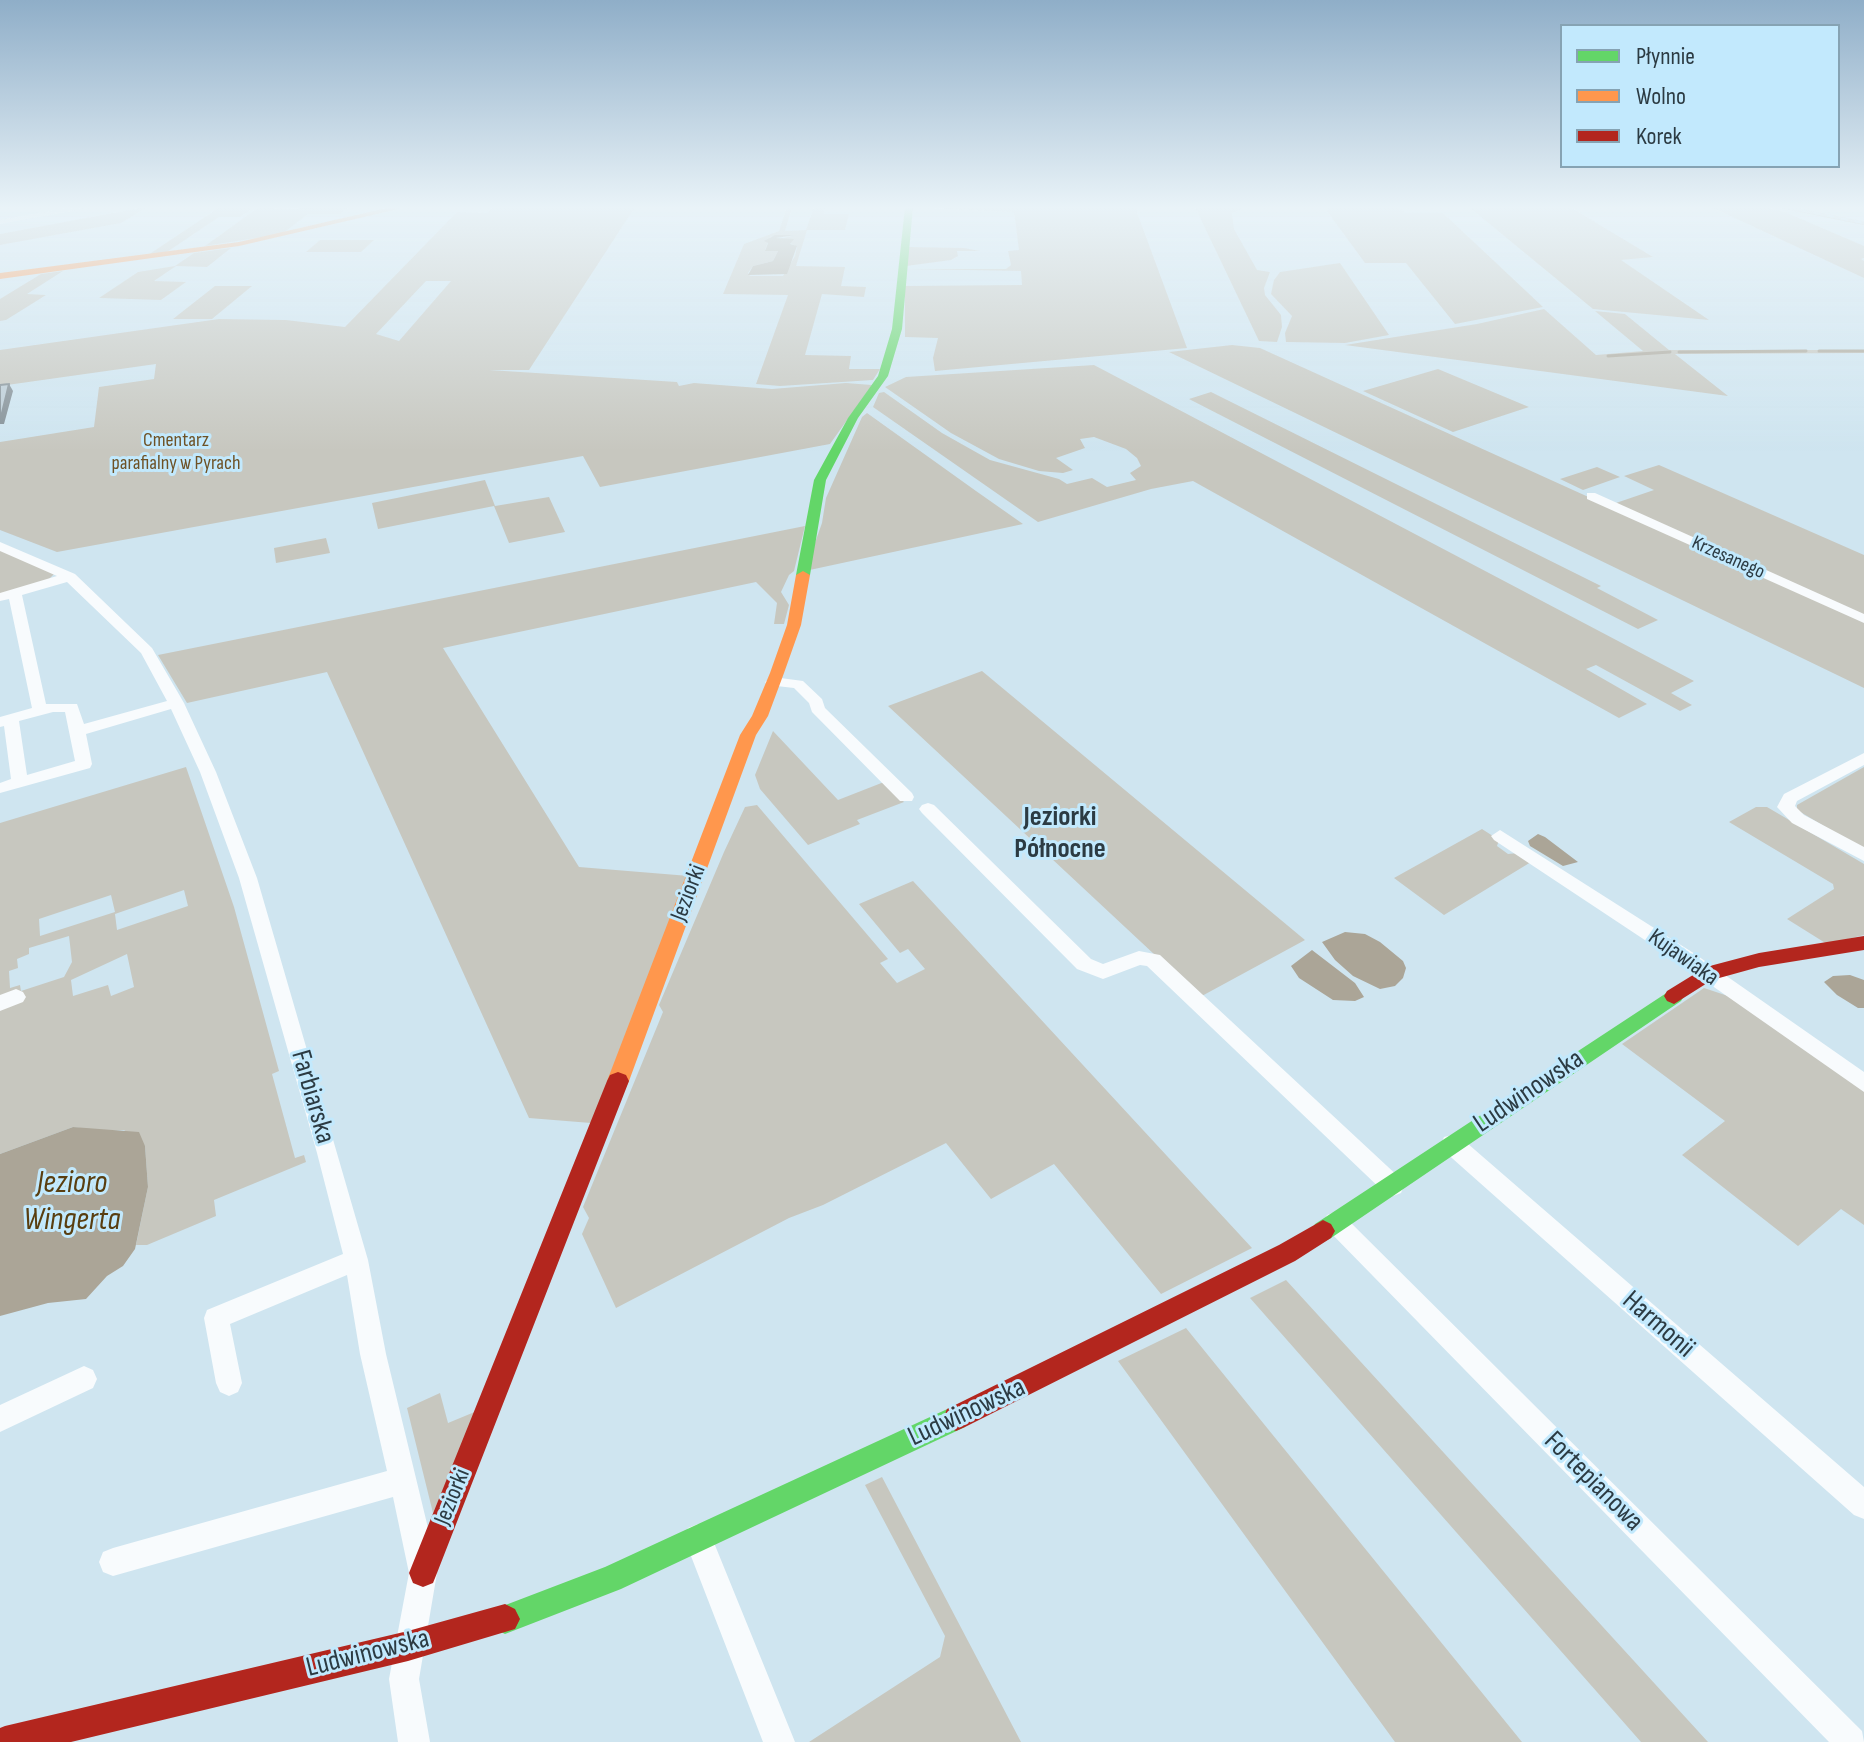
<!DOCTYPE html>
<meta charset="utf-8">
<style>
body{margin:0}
#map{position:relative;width:1864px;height:1742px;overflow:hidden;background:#cfe5f0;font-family:"Sofia Sans Condensed",sans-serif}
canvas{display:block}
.legend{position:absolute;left:1560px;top:24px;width:280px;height:144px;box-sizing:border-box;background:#c2e9fd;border:2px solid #86a3b3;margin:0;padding:10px 14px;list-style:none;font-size:24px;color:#2c3b43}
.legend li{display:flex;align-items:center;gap:16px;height:40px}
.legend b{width:40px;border:2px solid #86a3b3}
</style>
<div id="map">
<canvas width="1864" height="1742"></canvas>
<ul class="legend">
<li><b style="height:10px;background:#63d668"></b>Płynnie</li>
<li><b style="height:10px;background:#ff974d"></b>Wolno</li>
<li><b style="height:10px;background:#b3261e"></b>Korek</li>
</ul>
</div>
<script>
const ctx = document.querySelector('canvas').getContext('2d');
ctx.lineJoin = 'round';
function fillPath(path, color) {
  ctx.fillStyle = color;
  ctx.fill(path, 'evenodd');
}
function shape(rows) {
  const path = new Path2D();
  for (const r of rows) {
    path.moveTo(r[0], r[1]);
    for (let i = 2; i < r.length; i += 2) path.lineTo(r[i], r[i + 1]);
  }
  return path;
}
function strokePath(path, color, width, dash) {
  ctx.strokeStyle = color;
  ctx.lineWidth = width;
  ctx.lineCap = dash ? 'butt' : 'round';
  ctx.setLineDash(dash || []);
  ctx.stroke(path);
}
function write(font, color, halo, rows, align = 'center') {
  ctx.font = font + ' "Sofia Sans Condensed",sans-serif';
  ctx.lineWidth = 6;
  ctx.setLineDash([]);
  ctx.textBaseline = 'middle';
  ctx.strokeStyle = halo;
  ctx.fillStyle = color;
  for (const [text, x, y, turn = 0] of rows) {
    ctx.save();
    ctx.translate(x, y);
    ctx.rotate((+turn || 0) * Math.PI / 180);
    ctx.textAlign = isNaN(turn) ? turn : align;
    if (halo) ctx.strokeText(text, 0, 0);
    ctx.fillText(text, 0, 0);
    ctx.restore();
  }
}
fillPath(shape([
 [145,207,174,207,146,208,121,223,0,245,0,234],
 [220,207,254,207,240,217,219,217,167,252,148,255],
 [259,207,280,209,349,207,340,214,308,214,282,234,205,246],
 [493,207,635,207,529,370,489,370,677,382,679,386,694,383,772,389,846,383,872,385,830,444,600,487,583,456,57,552,0,530,0,442,94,427,99,387,154,379,156,364,0,386,0,350,219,319,286,320,345,327,457,212,488,213],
 [426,281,451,281,399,341,376,334],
 [787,207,792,207,785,231,806,230,814,207,825,207,824,214,849,214,845,230,807,230,796,266,845,267,841,286,866,287,864,297,822,294,805,355,851,356,849,369,880,369,873,380,780,386,756,384,788,295,723,294,744,244,779,231],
 [781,235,795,235,776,240,793,239,790,243,797,247,795,256,783,276,750,276,748,273,753,266,773,261,778,251,765,250,768,242,770,237],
 [913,207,1135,207,1187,348,935,371,933,358,938,338,905,337,905,286,1022,285,1021,271,907,269,1006,269,1011,265,1008,251,1019,250,1014,212],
 [1195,207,1246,207,1232,213,1234,229,1257,270,1270,272,1264,288,1265,295,1281,315,1282,327,1277,342,1259,341],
 [1324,207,1399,207,1405,213,1443,213,1543,307,1455,324,1406,263,1365,263],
 [1469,207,1570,207,1653,257,1621,260,1709,320,1593,309],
 [1711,207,1764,207,1785,212,1864,246,1864,258,1861,259,1864,261,1864,278],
 [320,240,374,240,361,252,306,252],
 [908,247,964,248,980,251,957,251,958,256,951,260,906,266],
 [231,248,207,267,176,266,154,281,186,282,161,300,99,298,138,272,175,266,194,253],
 [1340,263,1389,335,1345,343,1286,342,1285,333,1292,316,1271,294,1274,280,1280,272],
 [63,271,27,294,46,295,6,320,0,321,0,299,41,274],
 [215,286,252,286,212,319,173,319],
 [1544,309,1596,355,1643,351,1595,311,1625,314,1669,350,1864,350,1864,353,1675,354,1728,396,1345,345,1477,324],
 [1232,345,1260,348,1864,622,1864,688,1169,352],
 [1094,365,1694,681,1671,693,1692,705,1680,711,1596,665,1586,669,1647,704,1619,718,1193,481,1151,489,1038,522,873,407,879,393,884,392,942,433,990,460,1059,479,1067,484,1092,478,1107,487,1136,480,1130,473,1141,466,1137,458,1126,449,1094,437,1080,439,1085,448,1056,458,1073,470,1063,473,1039,471,999,459,951,433,885,387,906,377],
 [1438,369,1529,407,1453,432,1363,391],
 [1211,392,1601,586,1597,588,1658,620,1638,629,1189,399],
 [867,413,976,491,1023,524,805,571,822,523,826,498,862,417],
 [1659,465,1864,555,1864,616,1613,504,1654,490,1624,476],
 [1597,467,1620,477,1583,490,1560,479],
 [485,480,495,506,549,497,565,532,509,543,494,506,378,529,372,503],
 [805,526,794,571,789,575,781,592,789,605,784,624,774,624,777,603,756,582,443,648,579,867,689,876,591,1123,529,1118,327,672,187,703,158,655],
 [326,538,330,553,276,563,274,548],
 [0,550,32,563,54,574,47,581,0,594],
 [982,671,1305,940,1200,997,888,706],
 [773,731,838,800,884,782,904,802,857,820,860,824,808,845,760,789,755,775],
 [186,767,234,907,279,1071,272,1074,295,1158,304,1155,306,1162,214,1200,216,1216,147,1245,136,1245,148,1187,145,1146,124,1130,103,1131,73,1127,0,1154,0,823],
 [184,890,188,906,117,930,115,914],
 [111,895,115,912,40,936,39,919],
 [69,936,72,962,64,977,21,991,20,985,10,988,9,971,18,968,17,959,29,954,29,948],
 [127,954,134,987,111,996,108,985,73,996,71,980],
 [1864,767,1864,850,1797,810,1797,805],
 [757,805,888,959,880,963,897,983,925,969,908,949,900,953,859,904,913,881,1252,1248,1161,1294,1054,1164,991,1199,946,1143,823,1205,789,1218,616,1308,582,1234,589,1218,583,1207,663,1012,659,1005,724,852,745,807],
 [1756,807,1767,807,1864,864,1864,935,1827,944,1787,919,1834,889,1833,884,1729,822],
 [1482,829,1499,840,1497,846,1508,854,1518,853,1531,862,1444,915,1394,878],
 [1704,988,1728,996,1864,1090,1864,1225,1841,1209,1798,1246,1682,1155,1725,1121,1622,1044],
 [1286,1280,1708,1742,1641,1742,1250,1298],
 [1186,1328,1522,1742,1395,1742,1118,1361],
 [440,1393,448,1423,477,1411,433,1513,407,1408],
 [882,1477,1021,1742,809,1742,940,1657,945,1636,865,1485]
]), '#c7c7bf');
fillPath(shape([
 [775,235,796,235,776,238,794,239,790,244,797,246,787,274,748,275,753,266,773,261,778,251,765,251,768,243,764,241],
 [1538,834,1545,837,1578,862,1563,866,1530,846,1528,841],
 [1345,932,1365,934,1380,942,1403,961,1406,968,1403,978,1395,986,1380,989,1353,976,1335,960,1322,942],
 [1312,950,1355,983,1364,997,1355,1001,1333,1000,1299,978,1291,966],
 [1850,975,1864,980,1864,1008,1858,1008,1837,995,1824,982,1833,976],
 [73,1127,139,1132,145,1146,148,1187,135,1249,123,1266,107,1276,86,1299,48,1303,0,1316,0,1154]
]), '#aba597');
strokePath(shape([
 [1780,207,1864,224]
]), '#aba597', 2);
strokePath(shape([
 [1819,351,1864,351],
 [1679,352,1806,351],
 [1608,356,1670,352]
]), '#aba597', 3);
fillPath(shape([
 [73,207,92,207,0,224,0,220,73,207],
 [1587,493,1595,493,1864,614,1864,623,1587,499,1587,493],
 [0,542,75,574,152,648,184,703,216,772,257,878,368,1260,386,1354,435,1557,437,1573,419,1679,430,1742,398,1742,389,1679,409,1573,393,1497,113,1576,103,1572,99,1562,103,1552,113,1548,387,1471,360,1354,347,1275,230,1324,242,1383,238,1392,229,1396,220,1392,216,1383,204,1318,207,1310,343,1254,317,1153,239,878,200,772,171,709,86,734,92,764,90,768,0,793,0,783,11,779,4,726,0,727,0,717,32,708,9,599,0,601,0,593,57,576,0,551,0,542],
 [67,582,141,653,167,701,84,724,77,704,46,704,22,595,67,582],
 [53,712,65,712,75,761,27,775,19,721,53,712],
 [773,677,803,681,822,699,825,708,912,793,914,797,912,801,900,801,812,712,809,703,794,688,768,685,765,682,773,677],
 [1864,753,1864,765,1797,801,1795,806,1804,815,1864,847,1864,861,1792,823,1777,807,1784,794,1864,753],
 [928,803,934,805,1091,959,1103,964,1139,951,1160,955,1401,1179,1404,1186,1401,1193,1393,1196,1385,1193,1147,966,1140,965,1103,979,1077,969,922,813,919,809,922,805,928,803],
 [1500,830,1695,954,1864,1072,1864,1092,1681,964,1494,840,1491,836,1500,830],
 [16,989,23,992,26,997,23,1002,0,1011,0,995,16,989],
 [1452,1135,1460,1137,1864,1487,1864,1519,1854,1515,1444,1151,1441,1144,1444,1137,1452,1135],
 [1335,1212,1343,1215,1862,1731,1864,1742,1829,1742,1327,1229,1323,1222,1327,1215,1335,1212],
 [84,1366,93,1370,97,1379,93,1388,0,1432,0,1405,84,1366],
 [698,1524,708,1528,795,1742,763,1742,684,1538,688,1528,698,1524]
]), '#f8fbfd');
fillPath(shape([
 [905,207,913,207,902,329,888,376,858,418,826,480,810,575,803,579,798,578,796,575,814,480,848,418,878,376,892,329,905,207],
 [1674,988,1681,991,1684,996,1681,1001,1331,1238,1323,1242,1315,1238,1311,1231,1315,1224,1674,988],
 [956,1405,965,1409,969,1418,965,1427,621,1589,505,1634,495,1629,490,1619,495,1609,605,1567,956,1405]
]), '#63d668');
fillPath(shape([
 [391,207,407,207,239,246,0,279,0,273,239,242,391,207],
 [803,571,810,575,801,625,784,673,768,716,756,735,629,1081,626,1087,618,1090,610,1087,607,1081,740,735,752,716,770,673,787,625,796,575,803,571]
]), '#ff974d');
fillPath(shape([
 [1864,936,1864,950,1759,967,1712,980,1674,1004,1667,1001,1664,996,1667,991,1706,967,1759,953,1864,936],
 [618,1072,626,1075,629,1081,437,1573,433,1583,423,1587,413,1583,409,1573,607,1081,610,1075,618,1072],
 [1323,1220,1331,1224,1335,1231,1331,1238,1295,1261,965,1427,956,1431,947,1427,943,1418,947,1409,1279,1245,1323,1220],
 [505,1604,515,1609,520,1619,515,1629,408,1661,71,1742,0,1742,0,1728,5,1726,408,1631,505,1604]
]), '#b3261e');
const rail = shape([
 [1786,207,1864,223]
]);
strokePath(rail, '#cad1d4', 3);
strokePath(rail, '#c2e9fd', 2, [7]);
fillPath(shape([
 [9,384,13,391,4,424,0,424,0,417]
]), '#848f95');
const building = shape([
 [9,384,1,417,0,417,0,385,9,384]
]);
fillPath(building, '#bcccd5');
strokePath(building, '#848f95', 2);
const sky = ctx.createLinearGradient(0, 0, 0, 451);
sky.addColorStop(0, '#8faec8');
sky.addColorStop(0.46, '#e9f3f8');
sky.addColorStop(1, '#e9f3f800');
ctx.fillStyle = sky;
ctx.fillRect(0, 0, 1864, 451);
write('20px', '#6e5226', '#c2e9fd', [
 ["Cmentarz",176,441],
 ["parafialny w Pyrach",176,464]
]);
write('20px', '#2c3b43', '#c2e9fd', [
 ["Krzesanego",1728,558,24]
]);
write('24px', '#2c3b43', '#c2e9fd', [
 ["Jeziorki",689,893,-69],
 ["Kujawiaka",1683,958,35],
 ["Jeziorki",453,1497,-68]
]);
write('bold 28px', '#2c3b43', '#c2e9fd', [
 ["Jeziorki",1060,818],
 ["Północne",1060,850]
]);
write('28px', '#2c3b43', '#c2e9fd', [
 ["Ludwinowska",1529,1092,-34],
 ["Farbiarska",312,1097,74],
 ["Harmonii",1658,1325,41],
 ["Ludwinowska",967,1413,-25],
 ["Fortepianowa",1593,1482,45],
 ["Ludwinowska",368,1654,-14]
]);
write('italic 32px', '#593e10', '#c2e9fd', [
 ["Jezioro",72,1184],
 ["Wingerta",72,1221]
]);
</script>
